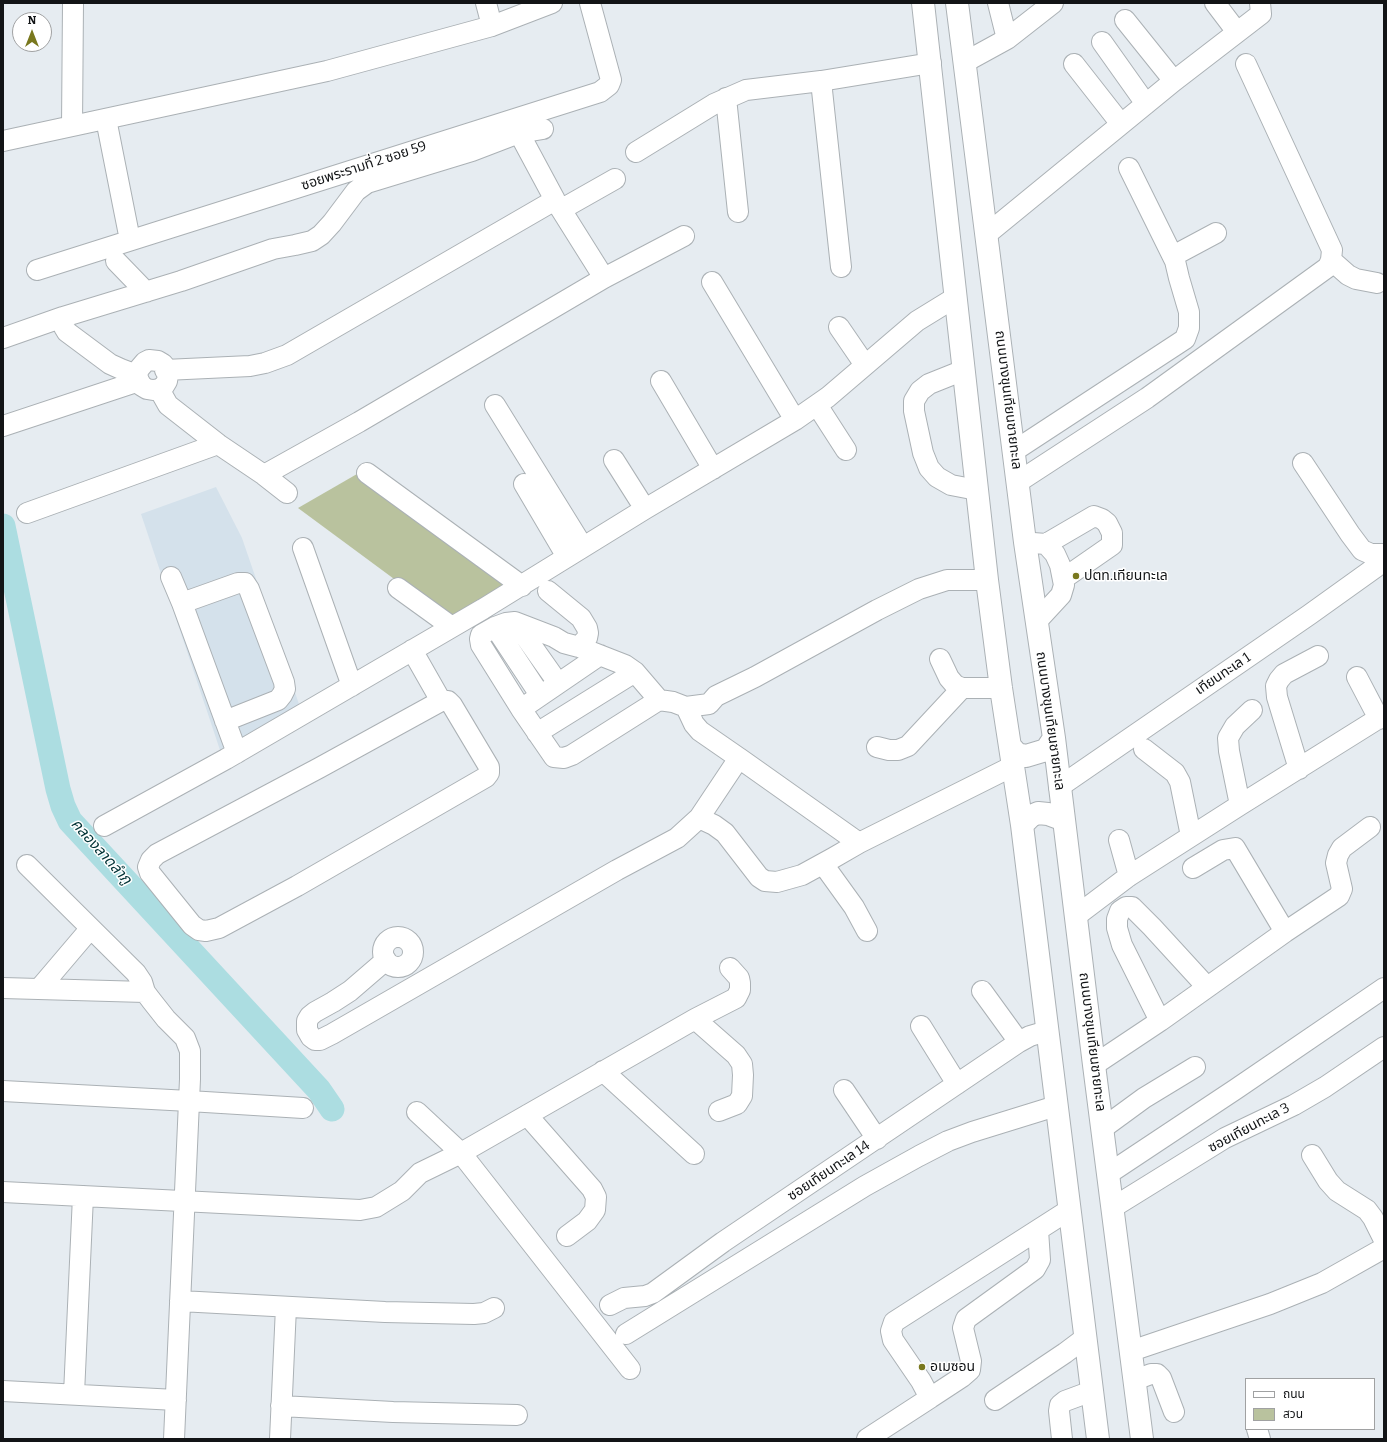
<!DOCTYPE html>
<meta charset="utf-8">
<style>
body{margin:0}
#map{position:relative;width:1387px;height:1442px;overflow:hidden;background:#e6ecf1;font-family:Bitter,"Noto Sans Thai",serif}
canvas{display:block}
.frame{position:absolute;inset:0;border:4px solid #121416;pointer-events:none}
.legend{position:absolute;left:1245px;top:1378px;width:130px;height:52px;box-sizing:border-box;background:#fff;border:1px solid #a0a1a2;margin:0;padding:5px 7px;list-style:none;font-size:12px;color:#121416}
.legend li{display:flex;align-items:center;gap:8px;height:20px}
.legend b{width:20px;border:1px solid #a0a1a2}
.north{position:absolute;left:12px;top:12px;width:40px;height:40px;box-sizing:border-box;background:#fff;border:1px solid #a0a1a2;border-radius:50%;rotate:0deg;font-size:11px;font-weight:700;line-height:16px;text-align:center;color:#121416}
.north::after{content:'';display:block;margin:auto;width:14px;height:18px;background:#79781e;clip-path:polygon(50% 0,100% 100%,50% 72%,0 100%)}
</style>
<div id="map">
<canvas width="1387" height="1442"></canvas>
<div class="frame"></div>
<ul class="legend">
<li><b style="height:5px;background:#fff"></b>ถนน</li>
<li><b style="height:11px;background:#b9c29e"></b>สวน</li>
</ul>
<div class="north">N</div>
</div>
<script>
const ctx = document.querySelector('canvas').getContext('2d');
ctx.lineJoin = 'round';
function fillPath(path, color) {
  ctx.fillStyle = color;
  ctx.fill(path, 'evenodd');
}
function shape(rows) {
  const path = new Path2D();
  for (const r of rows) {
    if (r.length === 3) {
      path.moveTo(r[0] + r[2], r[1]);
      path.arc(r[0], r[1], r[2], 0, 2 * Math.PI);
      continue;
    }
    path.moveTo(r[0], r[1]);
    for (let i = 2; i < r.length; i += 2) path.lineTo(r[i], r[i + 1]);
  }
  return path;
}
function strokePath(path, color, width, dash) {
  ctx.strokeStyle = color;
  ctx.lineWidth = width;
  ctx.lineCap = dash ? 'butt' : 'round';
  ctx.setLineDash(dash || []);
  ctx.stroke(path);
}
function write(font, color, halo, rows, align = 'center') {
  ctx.font = font + ' Bitter,"Noto Sans Thai",serif';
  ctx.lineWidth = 3;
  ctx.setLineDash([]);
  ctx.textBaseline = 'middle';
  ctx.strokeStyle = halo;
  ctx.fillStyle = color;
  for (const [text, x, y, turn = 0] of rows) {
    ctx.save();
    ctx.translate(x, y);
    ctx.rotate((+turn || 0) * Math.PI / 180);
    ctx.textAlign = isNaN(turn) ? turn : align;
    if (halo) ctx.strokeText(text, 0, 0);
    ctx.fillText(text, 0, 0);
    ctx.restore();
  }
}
fillPath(shape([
 [216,487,242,538,301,710,222,756,141,514]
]), '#d4e1eb');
fillPath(shape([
 [357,474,509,586,451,621,298,508]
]), '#b9c29e');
strokePath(shape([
 [3,526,58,789,63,806,70,821,319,1090,332,1109]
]), '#acdde1', 25);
const minor = shape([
 [486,3,492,26],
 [1215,3,1237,32],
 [1125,20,1174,81],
 [1007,39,1053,3],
 [1102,42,1146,104],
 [965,62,1007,39,998,3],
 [1074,64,1121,124],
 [821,81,841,267],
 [726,98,738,212],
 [106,119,130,240],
 [72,126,73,3],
 [519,133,555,200,604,278],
 [3,141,327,71,492,26,552,3],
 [636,152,714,104,746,90,821,81,931,63],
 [562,209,615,179],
 [987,234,1174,81,1261,14,1260,3],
 [1173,256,1216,233],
 [1331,260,1348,275,1356,279,1377,283],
 [116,261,146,292],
 [37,270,600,92,609,85,611,80,590,3],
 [712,282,795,420],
 [839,327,865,365],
 [3,338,63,317],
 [149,360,158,361,163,364,167,369,165,370,168,375,167,381,164,386,159,389,153,390,147,389,142,386,139,381,137,375,139,369,145,362,149,360],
 [165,370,250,366,265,363,287,355,555,200],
 [964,370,929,384,920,391,914,401,914,411,923,453,929,468,937,477,951,485,977,490],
 [137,375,121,369,110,364,67,332,64,327,63,317,181,281,273,249,295,245,312,241,321,235,332,223,356,191,367,183,472,151,519,133,543,129],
 [661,381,713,469],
 [159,389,168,405,218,444,264,475,287,493],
 [495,405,583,547],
 [817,405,846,450],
 [3,426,139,381],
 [1014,451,1185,339,1189,328,1189,312,1179,278,1175,261,1129,168],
 [614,460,645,509],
 [1303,463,1350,534,1362,550,1371,554,1382,554,1384,555],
 [367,473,522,586],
 [264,475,359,422,604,278,684,236],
 [1018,482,1147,398,1328,267,1331,260,1332,250,1246,64],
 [524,484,567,557],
 [27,513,218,444],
 [1033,543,1046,544,1055,554,1060,565,1064,585,1061,595,1037,621],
 [1046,544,1094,516,1102,519,1107,523,1112,533,1112,545,1063,579],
 [303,548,352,686],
 [171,577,182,603,237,753],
 [398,588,452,627],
 [548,591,581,618,587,628,588,633,587,638,579,647],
 [182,603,238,583,245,583,249,589,284,682,285,689,282,695,278,700,225,721],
 [515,622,558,683],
 [495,627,540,695],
 [412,650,441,701,448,701,452,705,489,767,489,773,486,777,297,886,219,928,206,931,199,930,192,925,150,873,148,867,151,860,157,854,319,768,441,701],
 [600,655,521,709,554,757,564,758,572,755,659,700],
 [940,659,949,678,955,685,962,688,1001,688],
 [1357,677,1379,719],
 [686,707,694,724,700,731,739,758],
 [521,709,481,645,480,639,481,635,495,627,506,623,515,622,554,637,564,643,579,647,625,665,635,672,659,700,673,702,686,707,709,704,716,696,755,677,877,610,919,589,947,580,987,580],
 [537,733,635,672],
 [877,747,889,750,898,750,908,746,962,688],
 [1144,749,1175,773,1180,782,1191,836],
 [1299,769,1277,697,1276,686,1279,680,1284,674,1318,656],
 [1059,787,1309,615,1376,567,1384,558],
 [1240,805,1229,751,1228,738,1235,726,1252,710],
 [699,818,714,825,725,833,759,877,765,881,777,882,802,875,833,858,859,843],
 [104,826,226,759,483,609,645,509,795,420,828,397,917,321,956,297],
 [1119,840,1129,876],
 [823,864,854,907,867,931],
 [27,865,136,973,142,982,145,992,151,1000,166,1019,185,1038,190,1051,190,1079,174,1439],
 [1193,868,1223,850,1235,848,1285,932],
 [1076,916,1129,876,1240,805,1384,715],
 [398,952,15],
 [386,960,350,991,333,1002,315,1012,310,1016,307,1021,307,1030,311,1037,315,1040,320,1040,332,1034,617,870,677,838,699,818,739,758,859,843,1013,766],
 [3,988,145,992],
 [39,989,90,929],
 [982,991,1019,1042],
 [695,1019,736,998,740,990,740,983,739,978,730,968],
 [1160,1021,1122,945,1117,928,1117,919,1120,911,1126,907,1132,907,1152,927,1207,987],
 [921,1026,957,1084],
 [1094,1065,1160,1021,1285,932,1339,896,1342,889,1336,863,1338,855,1342,848,1370,827],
 [603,1071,694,1154],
 [844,1090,877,1139],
 [3,1091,189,1101,303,1108],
 [417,1112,461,1153,630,1369],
 [527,1115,592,1189,596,1197,595,1210,587,1221,567,1236],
 [1103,1128,1144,1098,1195,1067],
 [1312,1155,1328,1181,1337,1191,1367,1210,1373,1218,1384,1240],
 [1108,1174,1236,1089,1384,988],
 [3,1192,360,1210,376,1207,402,1191,420,1173,461,1153,695,1019,736,1055,742,1064,743,1075,742,1096,737,1104,719,1111],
 [1112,1208,1225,1138,1294,1105,1325,1087,1384,1047],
 [180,1301,385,1312,474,1314,484,1313,494,1308],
 [610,1305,624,1298,645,1296,653,1293,723,1242,1019,1042,1030,1036,1047,1031],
 [626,1334,865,1186,919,1156,948,1141,972,1132,1056,1106],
 [1131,1351,1270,1304,1322,1283,1384,1248],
 [1135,1380,1151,1374,1157,1374,1161,1378,1174,1412],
 [3,1391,176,1400],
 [74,1394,83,1196],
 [930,1398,962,1377,970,1370,971,1361,963,1328,966,1319,1035,1269,1040,1260,1038,1230],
 [995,1400,1065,1353,1085,1338],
 [281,1406,393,1412,517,1415],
 [1257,1429,1260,1439],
 [280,1439,286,1307],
 [867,1439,930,1398,921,1381,893,1340,891,1331,894,1322,1069,1210],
 [1062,1439,1059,1411,1060,1405,1065,1401,1092,1391]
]);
const major = shape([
 [923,3,987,580,1001,688,1022,825,1098,1439],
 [957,3,1025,542,1054,738,1094,1065,1142,1439],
 [1010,746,1017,754,1026,756,1046,750,1054,738],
 [1022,825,1031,816,1038,813,1048,814,1064,820]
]);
strokePath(minor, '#abb1b5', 22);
strokePath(major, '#abb1b5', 24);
strokePath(minor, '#fff', 20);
strokePath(major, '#fff', 22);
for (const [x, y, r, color] of [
 [1076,576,4,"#79781e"],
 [922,1367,4,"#79781e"]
]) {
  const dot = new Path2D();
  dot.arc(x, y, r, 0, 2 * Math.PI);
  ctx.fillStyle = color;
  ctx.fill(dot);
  strokePath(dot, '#fff', 1.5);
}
write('14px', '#121416', '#fff', [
 ["ซอยพระรามที่ 2 ซอย 59",364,166,-18],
 ["ถนนบางขุนเทียนชายทะเล",1008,400,83],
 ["เทียนทะเล 1",1223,674,-34],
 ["ถนนบางขุนเทียนชายทะเล",1050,721,82],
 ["ถนนบางขุนเทียนชายทะเล",1092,1042,83],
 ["ซอยเทียนทะเล 3",1249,1128,-28],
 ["ซอยเทียนทะเล 14",829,1171,-34]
]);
write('14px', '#121416', '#fff', [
 ["ปตท.เทียนทะเล",1084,576],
 ["อเมซอน",930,1367]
], 'left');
write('italic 15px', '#023336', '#fff', [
 ["คลองลาดลำภู",101,852,48]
]);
</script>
